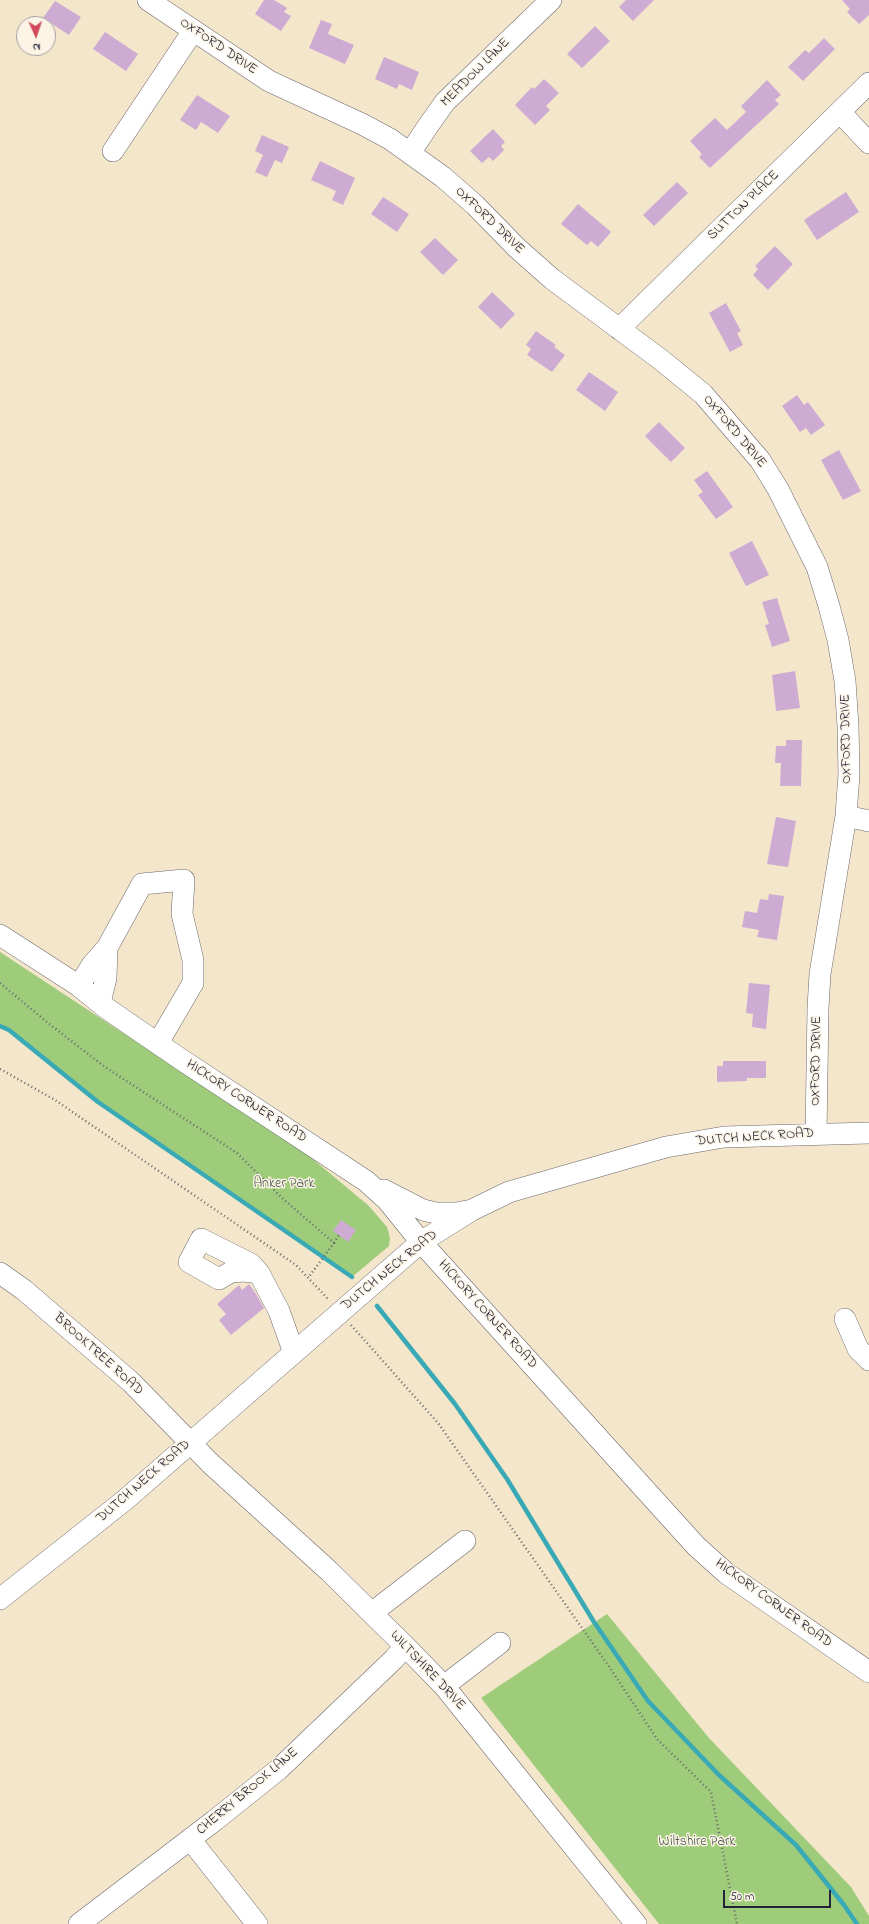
<!DOCTYPE html>
<style>
body{margin:0}
#map{position:relative;width:869px;height:1924px;overflow:hidden;background:#f4e6cb;font-family:"Indie Flower",sans-serif}
canvas{display:block}
.north{position:absolute;left:16px;top:16px;width:40px;height:40px;box-sizing:border-box;background:#fcf5e5;border:1px solid #a5a1a1;border-radius:50%;rotate:177deg;font-size:11px;font-weight:700;line-height:16px;text-align:center;color:#22223b}
.north::after{content:'';display:block;margin:auto;width:14px;height:18px;background:#d1495b;clip-path:polygon(50% 0,100% 100%,50% 72%,0 100%)}
.scale{position:absolute;left:723px;top:1890px;width:108px;height:18px;box-sizing:border-box;border:2px solid #22223b;border-top:0;padding-left:5px;font-size:12px;line-height:14px;white-space:nowrap;color:#22223b;-webkit-text-stroke:3px #fcf5e5;paint-order:stroke}
</style>
<div id="map">
<canvas width="869" height="1924"></canvas>
<div class="north">N</div>
<div class="scale">50 m</div>
</div>
<script>
const ctx = document.querySelector('canvas').getContext('2d');
ctx.lineJoin = 'round';
function fillPath(path, color) {
  ctx.fillStyle = color;
  ctx.fill(path, 'evenodd');
}
function shape(rows) {
  const path = new Path2D();
  for (const r of rows) {
    path.moveTo(r[0], r[1]);
    for (let i = 2; i < r.length; i += 2) path.lineTo(r[i], r[i + 1]);
  }
  return path;
}
function strokePath(path, color, width, dash) {
  ctx.strokeStyle = color;
  ctx.lineWidth = width;
  ctx.lineCap = dash ? 'butt' : 'round';
  ctx.setLineDash(dash || []);
  ctx.stroke(path);
}
function write(font, color, halo, rows, align = 'center') {
  ctx.font = font + ' "Indie Flower",sans-serif';
  ctx.lineWidth = 3;
  ctx.setLineDash([]);
  ctx.textBaseline = 'middle';
  ctx.strokeStyle = halo;
  ctx.fillStyle = color;
  for (const [text, x, y, turn = 0] of rows) {
    ctx.save();
    ctx.translate(x, y);
    ctx.rotate((+turn || 0) * Math.PI / 180);
    ctx.textAlign = isNaN(turn) ? turn : align;
    if (halo) ctx.strokeText(text, 0, 0);
    ctx.fillText(text, 0, 0);
    ctx.restore();
  }
}
fillPath(shape([
 [0,952,308,1155,369,1206,387,1227,390,1238,389,1246,352,1277,349,1275,261,1216,214,1180,173,1155,98,1102,9,1030,0,1026],
 [607,1614,709,1738,851,1887,869,1916,869,1924,659,1924,481,1698]
]), '#9ecc7a');
strokePath(shape([
 [0,1026,9,1030,98,1102,352,1277],
 [377,1306,455,1404,507,1479,594,1622,648,1701,719,1775,796,1845,844,1905,857,1924]
]), '#39aab5', 4.5);
fillPath(shape([
 [264,0,274,0,287,8,284,12,291,16,281,31,255,14],
 [626,0,654,0,633,21,619,7],
 [842,0,869,0,869,15,859,24,847,12,850,9],
 [55,1,81,17,69,35,43,18],
 [321,20,332,24,328,34,354,45,345,64,309,48],
 [595,26,610,41,582,68,567,54],
 [105,32,138,54,126,71,93,49],
 [824,38,835,49,803,81,788,67,805,50,809,53],
 [384,57,419,72,412,90,399,84,397,89,375,79],
 [544,79,559,93,546,106,550,110,535,125,515,105,532,87,534,89],
 [767,80,781,95,775,100,779,104,710,168,699,157,702,154,690,141,715,118,727,130,746,112,741,106],
 [197,95,230,116,218,133,201,122,196,130,180,120],
 [493,129,505,142,501,146,504,150,493,161,489,157,482,163,470,151],
 [262,135,289,147,282,163,275,160,267,177,255,172,263,155,255,151],
 [320,161,355,178,343,205,332,200,336,191,311,180],
 [677,182,688,193,654,226,643,215],
 [846,192,859,212,817,240,804,220],
 [383,197,409,214,397,232,371,214],
 [578,204,611,232,598,247,591,241,587,245,561,224],
 [435,238,458,260,443,275,420,252],
 [775,246,793,264,768,290,753,275,758,269,755,266],
 [492,292,515,314,501,329,478,307],
 [726,303,741,331,737,333,743,345,730,352,709,313],
 [536,331,556,345,554,347,565,355,552,372,527,355,531,349,526,345],
 [589,372,618,392,605,411,576,390],
 [797,395,804,405,808,402,825,425,811,435,806,428,800,432,782,406],
 [659,422,685,448,671,462,645,436],
 [839,450,861,491,843,500,821,460],
 [707,471,733,507,716,519,698,495,703,492,694,480],
 [752,541,769,575,746,586,729,553],
 [777,598,790,641,772,647,765,625,769,624,762,602],
 [795,671,800,708,776,711,772,675],
 [786,740,802,740,801,786,780,786,781,763,775,763,776,746,786,746],
 [776,817,796,821,788,867,767,864],
 [769,894,784,896,777,940,757,937,759,930,742,927,745,911,757,913,760,899,768,900],
 [749,983,770,985,766,1029,752,1027,753,1014,746,1013],
 [723,1061,766,1061,766,1078,747,1078,747,1081,717,1082,717,1066,723,1066],
 [341,1220,356,1230,348,1242,333,1231],
 [249,1284,256,1294,264,1308,231,1335,219,1320,226,1314,217,1304,239,1285,242,1290]
]), '#cdabd2');
const minor = shape([
 [148,0,269,81,362,124,390,139,443,177,475,205,517,248,552,279,660,359,703,394,760,460,778,489,817,567,829,606,838,640,845,681,848,726,849,774,846,816,820,974,818,1008,816,1134],
 [840,112,869,143],
 [113,151,193,31],
 [410,153,428,126,445,102,551,0],
 [619,329,869,83],
 [846,816,869,821],
 [0,935,79,986,106,1008,182,1060,366,1181,387,1200,421,1242,696,1546,726,1573,869,1672],
 [79,986,92,965,107,948,142,884,184,880,182,914,193,960,193,983,158,1043],
 [100,1003,106,978,107,948],
 [384,1190,423,1210,436,1213,456,1213,467,1211],
 [0,1273,24,1290,131,1382,210,1463,329,1571,405,1646,444,1686,636,1924],
 [259,1273,245,1271,231,1272,219,1279,189,1262,201,1239,251,1264,259,1273,279,1311,294,1353],
 [845,1319,858,1349,869,1360],
 [0,1599,125,1500,421,1242,472,1210,509,1192,666,1147,724,1137,869,1133],
 [373,1613,382,1605,465,1541],
 [444,1686,500,1643],
 [190,1839,257,1924],
 [79,1924,214,1821,279,1769,394,1659,405,1646]
]);
strokePath(minor, '#6c676d', 22);
strokePath(shape([
 [0,983,48,1023,105,1067,237,1153,282,1198,334,1243,308,1278],
 [0,1069,55,1100,296,1265,329,1300],
 [334,1243,339,1235],
 [351,1325,438,1423,608,1665,657,1739,711,1792,737,1924]
]), '#6c676d', 2.5, [1, 3]);
strokePath(minor, '#fff', 21);
write('14px', '#22223b', '#fcf5e5', [
 ["OXFORD DRIVE",218,47,34],
 ["MEADOW LANE",476,73,-45],
 ["SUTTON PLACE",744,206,-44],
 ["OXFORD DRIVE",489,221,44],
 ["OXFORD DRIVE",734,432,50],
 ["OXFORD DRIVE",847,739,-91],
 ["OXFORD DRIVE",817,1061,-89],
 ["HICKORY CORNER ROAD",246,1102,33],
 ["DUTCH NECK ROAD",755,1138,-4],
 ["DUTCH NECK ROAD",390,1271,-39],
 ["HICKORY CORNER ROAD",487,1315,48],
 ["BROOKTREE ROAD",98,1355,42],
 ["DUTCH NECK ROAD",144,1482,-41],
 ["HICKORY CORNER ROAD",773,1604,36],
 ["WILTSHIRE DRIVE",427,1671,47],
 ["CHERRY BROOK LANE",248,1792,-40]
]);
write('14px', '#47554e', '#fcf5e5', [
 ["Anker Park",284,1185],
 ["Wiltshire Park",697,1843]
]);
</script>
